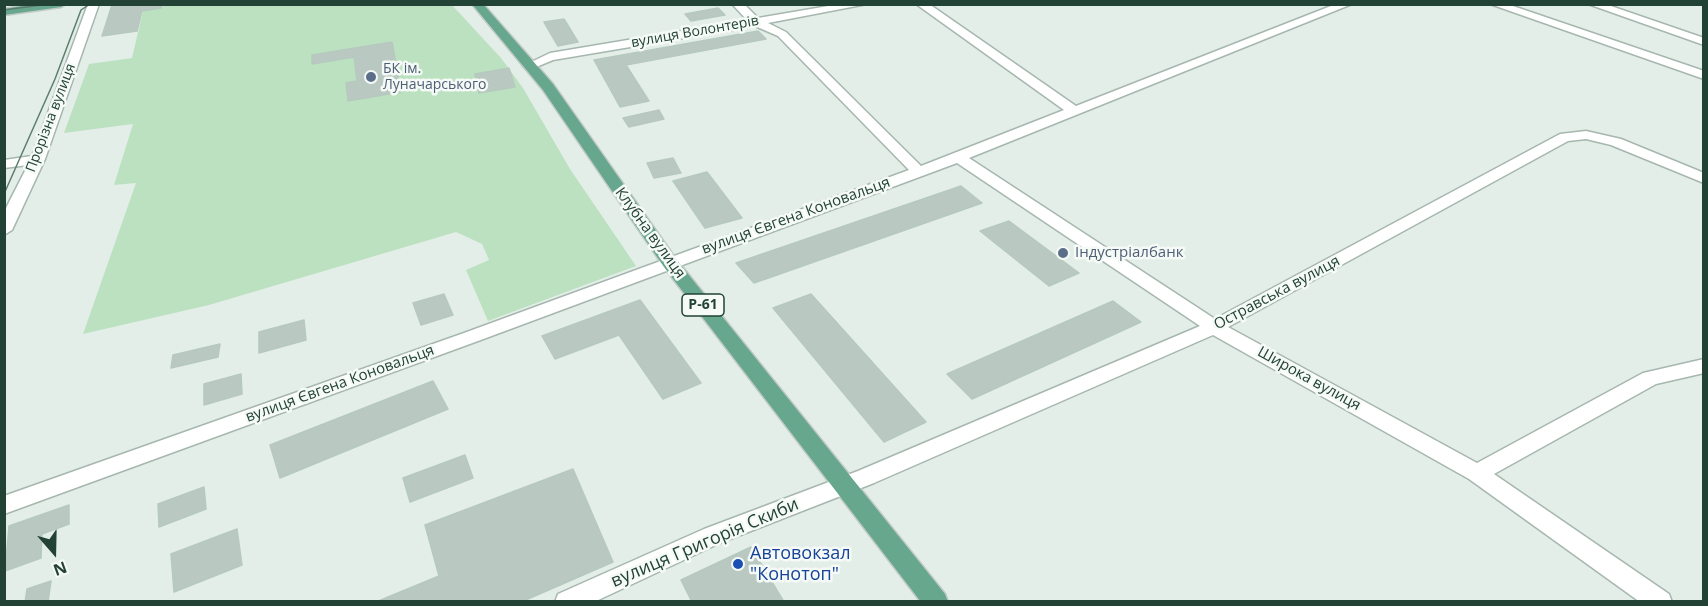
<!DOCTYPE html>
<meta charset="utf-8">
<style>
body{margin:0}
#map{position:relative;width:1708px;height:606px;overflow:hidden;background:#e4eee8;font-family:"Open Sans",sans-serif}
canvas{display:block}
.frame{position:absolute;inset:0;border:6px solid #224235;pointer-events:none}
.north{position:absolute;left:24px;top:522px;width:60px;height:60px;-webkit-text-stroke:4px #f5faf7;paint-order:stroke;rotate:160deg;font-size:16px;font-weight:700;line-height:24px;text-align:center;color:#224235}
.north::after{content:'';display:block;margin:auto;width:21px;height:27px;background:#224235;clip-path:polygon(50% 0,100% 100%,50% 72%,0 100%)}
</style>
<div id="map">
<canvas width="1708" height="606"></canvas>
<div class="frame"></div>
<div class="north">N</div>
</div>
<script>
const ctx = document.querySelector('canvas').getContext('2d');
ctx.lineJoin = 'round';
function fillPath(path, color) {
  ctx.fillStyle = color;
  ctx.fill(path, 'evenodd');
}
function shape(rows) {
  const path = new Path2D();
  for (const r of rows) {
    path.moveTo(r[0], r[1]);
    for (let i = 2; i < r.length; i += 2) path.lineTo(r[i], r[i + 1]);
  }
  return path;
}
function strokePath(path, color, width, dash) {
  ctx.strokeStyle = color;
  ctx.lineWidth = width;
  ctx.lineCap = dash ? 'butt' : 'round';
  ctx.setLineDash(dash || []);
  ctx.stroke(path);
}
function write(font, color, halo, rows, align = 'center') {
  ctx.font = font + ' "Open Sans",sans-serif';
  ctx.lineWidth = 5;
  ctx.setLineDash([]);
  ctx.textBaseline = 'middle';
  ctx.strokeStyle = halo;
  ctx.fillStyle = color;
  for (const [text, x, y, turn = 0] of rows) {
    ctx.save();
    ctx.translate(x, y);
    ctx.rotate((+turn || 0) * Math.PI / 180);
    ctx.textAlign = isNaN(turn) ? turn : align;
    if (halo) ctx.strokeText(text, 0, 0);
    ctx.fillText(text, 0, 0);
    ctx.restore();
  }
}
fillPath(shape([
 [163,5,452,5,501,58,523,88,570,169,636,266,488,321,466,270,489,260,482,244,456,232,209,305,83,334,136,183,114,185,133,124,64,133,89,64,132,58,143,11,162,8]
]), '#bce1c1');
const building = shape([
 [162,4,161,8,142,11,137,31,102,36,112,5,162,4],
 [718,8,725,15,691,21,685,14,718,8],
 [564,19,578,42,558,46,544,22,564,19],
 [758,31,766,39,626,65,649,101,620,107,594,60,758,31],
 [392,42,401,92,348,101,346,83,357,81,354,57,312,64,312,55,392,42],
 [509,68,515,87,479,93,475,74,509,68],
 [659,110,664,119,629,127,623,118,659,110],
 [673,158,681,173,654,178,647,163,673,158],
 [707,172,742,218,705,228,673,181,707,172],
 [961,186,982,203,754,283,736,263,961,186],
 [1009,221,1079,273,1049,286,980,231,1009,221],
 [444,294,453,315,421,325,413,303,444,294],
 [811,294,926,422,884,442,773,308,811,294],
 [640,300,701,383,663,399,619,335,555,359,542,336,640,300],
 [1113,301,1141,322,972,399,947,374,1113,301],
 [304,320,306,340,259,353,259,332,304,320],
 [220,344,218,357,171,368,173,355,220,344],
 [241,374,242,394,204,405,204,384,241,374],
 [433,381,448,409,280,478,270,445,433,381],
 [465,455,473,478,410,502,403,478,465,455],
 [573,469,613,562,521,602,376,602,439,576,425,525,573,469],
 [204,487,206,509,159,527,158,504,204,487],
 [69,505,69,524,42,534,41,558,5,571,9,526,69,505],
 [237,529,242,565,174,592,171,554,237,529],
 [751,547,784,602,692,602,681,580,751,547],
 [51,581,48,602,25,602,27,589,51,581]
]);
fillPath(building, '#b9c9c1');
strokePath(building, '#b6c9be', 1.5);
const street = shape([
 [88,4,99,4,45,159,12,230,4,235,4,212,28,165,4,168,4,160,32,156,88,4],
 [732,4,744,4,758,18,840,4,867,4,768,23,786,32,921,166,1064,110,916,4,929,4,1076,106,1336,4,1352,4,969,158,1215,319,1560,134,1586,131,1621,139,1704,173,1704,183,1611,145,1586,139,1568,141,1228,327,1477,463,1643,373,1704,359,1704,373,1656,384,1494,474,1669,594,1672,602,1640,602,1469,479,1213,335,874,483,720,543,594,602,555,602,558,594,704,529,858,471,1200,326,957,163,478,341,4,514,4,496,464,333,909,170,778,36,755,26,553,60,529,70,523,66,550,53,747,20,732,4],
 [1490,4,1507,4,1704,71,1704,79,1490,4],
 [1588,4,1605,4,1704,38,1704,45,1588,4]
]);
const primary = shape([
 [34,4,66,4,61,7,4,15,4,9,34,4],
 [472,4,483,4,553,84,676,259,945,594,948,602,921,602,664,267,543,90,472,4]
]);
strokePath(street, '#a6b7af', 3);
strokePath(primary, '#c1cac6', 3);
fillPath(street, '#fff');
fillPath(primary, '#66a78d');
strokePath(shape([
 [4,10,49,4],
 [4,194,55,79,81,10,90,4]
]), '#5c7d70', 1.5);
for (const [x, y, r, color] of [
 [371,77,6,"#5c6f8a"],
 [1063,253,6,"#5c6f8a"],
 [738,564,6,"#1a4fb4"]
]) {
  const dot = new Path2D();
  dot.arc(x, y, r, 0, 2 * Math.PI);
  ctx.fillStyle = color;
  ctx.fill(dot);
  strokePath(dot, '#f5faf7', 2);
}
write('14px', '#224235', '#f5faf7', [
 ["вулиця Волонтерів",695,32,-10],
 ["Прорізна вулиця",51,118,-69]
]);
write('14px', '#4e5e75', '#f5faf7', [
 ["БК ім.",383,69],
 ["Луначарського",383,85]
], 'left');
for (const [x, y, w] of [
 [703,305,42]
]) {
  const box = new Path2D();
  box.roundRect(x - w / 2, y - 11, w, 22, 4.5);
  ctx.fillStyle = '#f5faf7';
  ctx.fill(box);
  strokePath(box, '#224235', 1.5);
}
write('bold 14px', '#224235', null, [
 ["Р-61",703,305]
]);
write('15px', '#224235', '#f5faf7', [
 ["вулиця Євгена Коновальця",796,216,-20],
 ["Клубна вулиця",650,233,54],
 ["Остравська вулиця",1277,293,-28],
 ["Широка вулиця",1309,379,29],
 ["вулиця Євгена Коновальця",340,384,-20]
]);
write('15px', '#4e5e75', '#f5faf7', [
 ["Індустріалбанк",1075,253]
], 'left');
write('18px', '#224235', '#f5faf7', [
 ["вулиця Григорія Скиби",705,543,-23]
]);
write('18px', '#164399', '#f5faf7', [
 ["Автовокзал",750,554],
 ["\"Конотоп\"",750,575]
], 'left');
</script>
